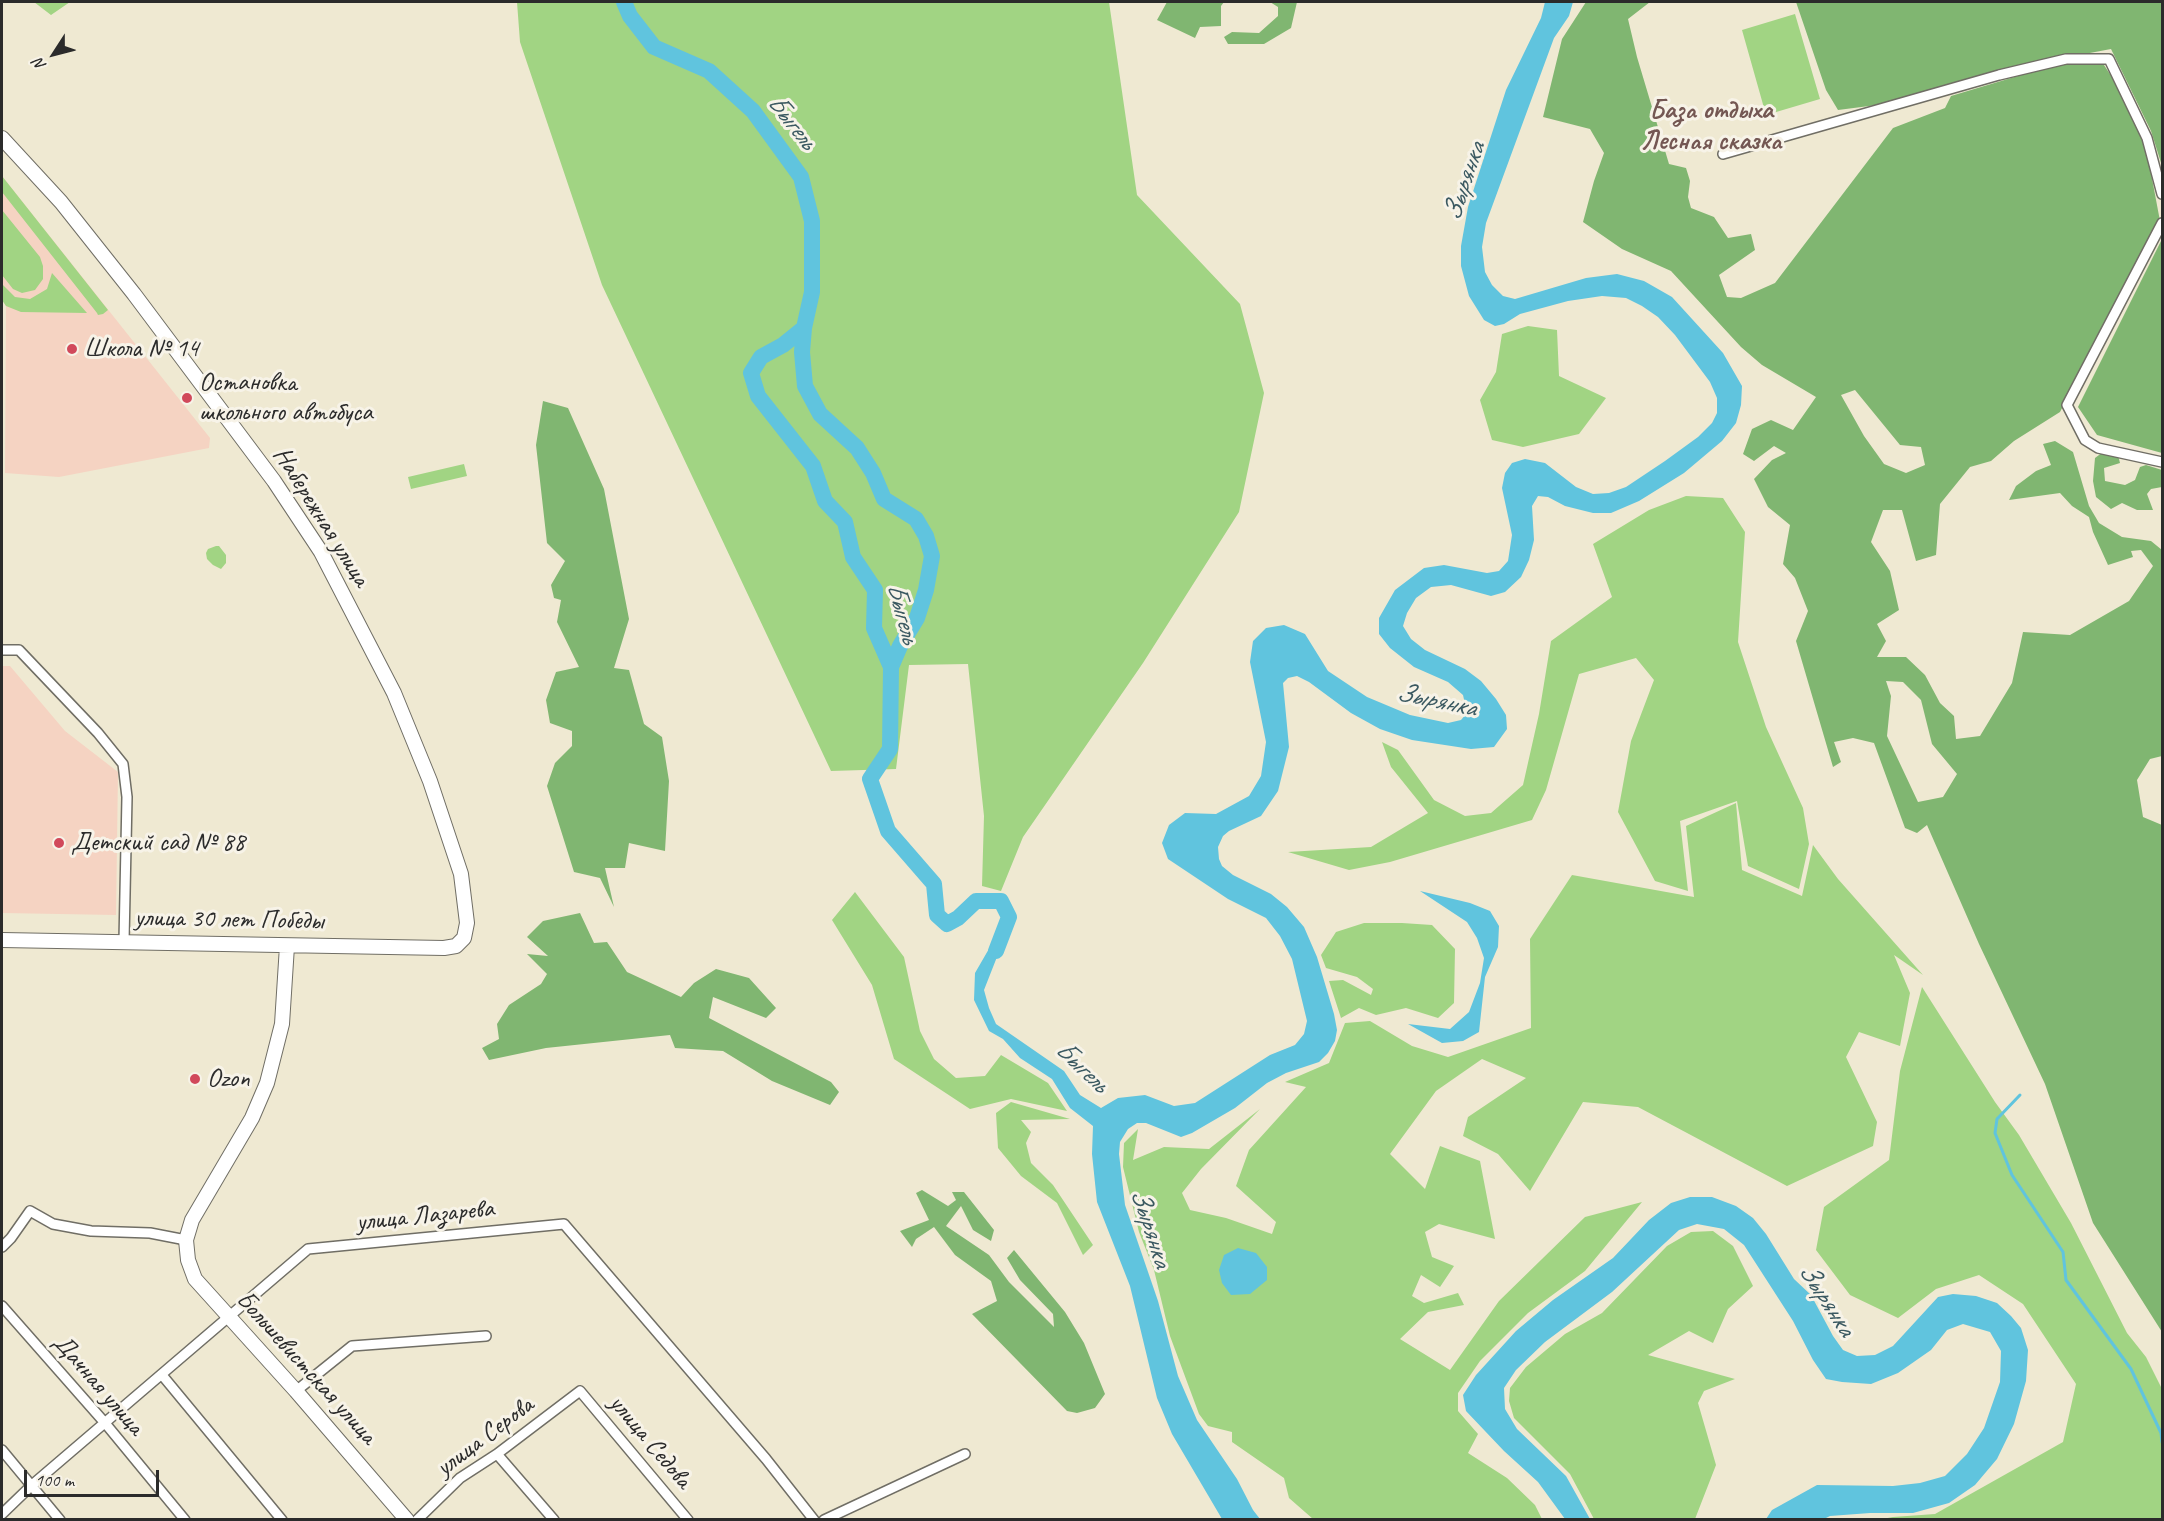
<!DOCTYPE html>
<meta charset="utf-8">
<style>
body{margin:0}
#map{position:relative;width:2164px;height:1521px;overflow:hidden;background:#efe9d2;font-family:Caveat,sans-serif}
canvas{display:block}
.frame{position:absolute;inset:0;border:3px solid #2b2b2b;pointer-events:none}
.north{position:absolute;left:24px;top:24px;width:60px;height:60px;-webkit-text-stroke:4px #f7f3e8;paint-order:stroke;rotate:234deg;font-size:16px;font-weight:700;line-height:24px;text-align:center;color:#2b2b2b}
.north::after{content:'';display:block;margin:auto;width:21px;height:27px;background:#2b2b2b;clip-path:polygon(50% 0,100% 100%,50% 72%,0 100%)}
.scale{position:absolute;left:24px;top:1470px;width:135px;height:27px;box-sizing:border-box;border:3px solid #2b2b2b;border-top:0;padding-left:8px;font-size:18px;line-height:21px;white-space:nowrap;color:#2b2b2b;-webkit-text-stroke:4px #f7f3e8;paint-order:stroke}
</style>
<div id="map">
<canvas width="2164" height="1521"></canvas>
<div class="frame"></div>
<div class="north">N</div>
<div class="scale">100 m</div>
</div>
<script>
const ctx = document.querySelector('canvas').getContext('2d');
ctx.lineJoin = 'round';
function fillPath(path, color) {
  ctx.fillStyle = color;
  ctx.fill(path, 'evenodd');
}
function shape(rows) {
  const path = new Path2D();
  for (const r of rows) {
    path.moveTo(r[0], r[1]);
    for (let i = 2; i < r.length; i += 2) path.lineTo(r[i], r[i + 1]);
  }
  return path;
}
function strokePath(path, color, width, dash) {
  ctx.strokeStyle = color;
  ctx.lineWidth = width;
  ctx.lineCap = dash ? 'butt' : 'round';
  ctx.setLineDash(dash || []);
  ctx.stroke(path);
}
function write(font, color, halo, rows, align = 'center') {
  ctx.font = font + ' Caveat,sans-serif';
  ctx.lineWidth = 6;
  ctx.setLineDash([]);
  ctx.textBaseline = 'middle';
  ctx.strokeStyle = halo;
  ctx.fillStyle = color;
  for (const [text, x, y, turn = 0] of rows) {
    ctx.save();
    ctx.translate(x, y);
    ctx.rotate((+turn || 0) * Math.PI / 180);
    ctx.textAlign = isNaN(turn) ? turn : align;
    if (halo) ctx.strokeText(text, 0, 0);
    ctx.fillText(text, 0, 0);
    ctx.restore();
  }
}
fillPath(shape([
 [2,176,210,438,209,448,59,477,5,473,6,306,2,300],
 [2,666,10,666,65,731,118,772,116,915,2,913]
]), '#f5d3c2');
fillPath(shape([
 [34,2,70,2,51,15],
 [517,2,1109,2,1137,195,1240,304,1264,393,1239,512,1143,663,1023,837,1001,891,982,886,984,816,968,664,909,665,896,769,831,771,602,285,520,42],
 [1795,14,1820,99,1766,115,1742,30],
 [2,176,108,310,103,314,98,315,97,313,2,192],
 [2,210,40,257,43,266,43,279,35,290,22,293,13,289,2,275],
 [52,273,87,313,21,312,6,306,2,300,2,284,15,297,30,299,47,289],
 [1528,326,1557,330,1559,376,1606,398,1579,434,1523,447,1492,440,1480,400,1496,372,1502,334],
 [464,464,467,476,411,489,408,477],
 [1686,496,1723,498,1745,532,1738,642,1766,727,1803,808,1809,844,1799,889,1748,866,1737,801,1680,821,1688,891,1655,881,1618,812,1631,741,1654,680,1636,658,1579,674,1546,790,1532,820,1390,862,1349,870,1288,852,1371,847,1428,813,1391,767,1382,742,1398,750,1434,800,1465,816,1491,813,1523,785,1539,714,1551,641,1612,597,1593,544,1649,510],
 [216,546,219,546,226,555,226,563,221,569,213,565,207,559,206,553,208,549],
 [1736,803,1742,870,1802,896,1813,845,1838,879,1923,975,1894,955,1910,993,1900,1046,1859,1032,1846,1057,1877,1122,1873,1146,1787,1186,1638,1107,1583,1102,1530,1191,1498,1154,1463,1136,1468,1117,1526,1078,1482,1059,1436,1091,1390,1154,1425,1189,1440,1146,1480,1161,1495,1239,1439,1224,1425,1232,1432,1257,1454,1266,1440,1287,1421,1275,1412,1296,1424,1303,1458,1293,1464,1305,1428,1312,1400,1339,1450,1370,1499,1301,1585,1217,1642,1202,1585,1271,1528,1313,1480,1361,1458,1393,1458,1411,1478,1434,1468,1453,1507,1478,1535,1505,1542,1519,1313,1519,1289,1498,1284,1478,1232,1442,1232,1432,1208,1426,1199,1414,1170,1336,1154,1270,1139,1232,1123,1167,1124,1143,1138,1129,1133,1160,1164,1147,1209,1149,1260,1109,1201,1169,1182,1193,1190,1210,1226,1218,1272,1234,1276,1222,1236,1186,1249,1150,1306,1087,1285,1082,1329,1063,1345,1023,1370,1021,1412,1046,1448,1057,1531,1028,1530,939,1572,875,1694,897,1686,826],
 [855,892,904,957,920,1031,934,1059,956,1078,985,1076,1001,1055,1048,1083,1067,1111,1011,1099,970,1109,894,1059,872,985,832,920],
 [1364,923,1402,923,1432,925,1455,949,1454,1003,1438,1018,1406,1008,1376,1015,1359,1008,1341,1018,1329,981,1343,980,1371,995,1373,989,1357,977,1326,968,1321,955,1336,932],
 [1922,987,1995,1102,2019,1135,2071,1223,2127,1333,2146,1357,2162,1389,2162,1519,1882,1519,1893,1517,1935,1514,2063,1442,2076,1384,2023,1304,1979,1275,1936,1289,1898,1318,1850,1295,1816,1250,1824,1207,1889,1160,1900,1071],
 [1011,1102,1070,1119,1021,1120,1031,1132,1026,1143,1031,1163,1053,1185,1093,1245,1083,1255,1057,1203,1021,1176,998,1148,996,1113],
 [1713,1231,1733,1246,1753,1286,1728,1309,1713,1343,1689,1331,1648,1355,1735,1379,1704,1391,1698,1403,1716,1465,1695,1519,1594,1519,1570,1474,1514,1418,1509,1401,1510,1388,1526,1367,1565,1334,1602,1313,1667,1246,1691,1232]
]), '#a1d483');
fillPath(shape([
 [1167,2,1224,2,1221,6,1221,26,1200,27,1195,38,1157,20],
 [1270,2,1297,2,1291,28,1264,44,1228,44,1224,37,1232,32,1259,33,1278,16,1278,7],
 [1586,2,1650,2,1628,19,1637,57,1669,164,1686,168,1690,181,1688,197,1691,208,1714,217,1728,238,1751,234,1755,250,1719,275,1727,297,1741,298,1775,283,1893,128,1945,108,1951,96,2058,64,2104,65,2121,91,2147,152,2160,221,2060,412,2014,441,1991,461,1970,467,1940,504,1936,555,1916,561,1902,510,1883,510,1871,542,1890,571,1899,610,1877,624,1886,641,1877,657,1906,657,1925,675,1940,703,1954,716,1956,739,1980,736,2012,683,2023,632,2070,635,2129,601,2153,566,2141,550,2131,551,2133,557,2108,565,2093,532,2089,517,2072,506,2060,493,2009,500,2016,486,2036,471,2051,465,2043,444,2055,441,2073,452,2089,506,2099,523,2122,537,2151,541,2162,550,2162,756,2150,759,2137,780,2143,817,2162,825,2162,1332,2093,1223,2045,1084,1979,944,1927,825,1917,833,1905,828,1874,743,1853,738,1834,742,1841,762,1833,767,1796,641,1808,611,1795,578,1783,564,1790,525,1768,507,1754,479,1772,460,1786,453,1774,446,1754,461,1743,454,1752,429,1771,420,1793,430,1816,397,1762,365,1741,347,1671,271,1622,249,1583,222,1594,181,1604,153,1590,129,1543,117,1562,39],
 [1855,390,1900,445,1921,447,1925,465,1906,473,1884,464,1864,436,1841,395],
 [1886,681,1903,682,1921,700,1932,744,1957,774,1943,797,1918,802,1887,736,1891,696],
 [1796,2,2162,2,2162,166,2151,131,2111,49,1994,71,1877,105,1838,110,1826,90],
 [2162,239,2162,453,2097,435,2078,407],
 [543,401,568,408,604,489,629,619,614,668,629,670,644,724,662,737,669,781,665,851,629,843,625,868,605,868,614,907,600,878,574,872,547,786,555,763,572,746,572,731,550,723,546,700,556,672,579,667,557,622,561,600,554,598,551,585,565,561,547,543,536,445],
 [2103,452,2118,455,2120,463,2104,468,2105,481,2125,485,2135,480,2140,467,2146,465,2162,470,2162,487,2151,489,2147,494,2153,510,2137,510,2122,503,2111,509,2096,497,2093,481,2095,458],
 [580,913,594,943,607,942,627,972,681,997,694,983,716,969,749,978,776,1008,766,1018,713,997,709,1018,831,1082,839,1092,830,1105,772,1081,723,1051,675,1048,670,1035,546,1048,489,1060,482,1048,499,1039,497,1024,509,1005,541,984,547,974,527,954,548,956,527,937,543,921],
 [922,1190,948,1206,956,1200,952,1192,964,1192,994,1230,991,1241,973,1230,961,1206,946,1226,989,1255,1009,1282,1054,1327,1053,1314,1020,1280,1007,1258,1014,1250,1065,1312,1084,1343,1105,1394,1095,1408,1077,1413,1067,1411,972,1314,997,1301,991,1281,955,1255,934,1227,916,1239,912,1247,900,1231,929,1220,916,1193]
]), '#80b671');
fillPath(shape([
 [1545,2,1573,2,1569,16,1554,38,1486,223,1482,247,1485,272,1492,285,1503,296,1515,299,1586,278,1617,274,1644,281,1672,297,1723,353,1742,386,1741,405,1736,423,1722,441,1684,473,1639,501,1611,513,1593,513,1565,506,1548,497,1538,496,1532,506,1534,540,1529,560,1521,577,1505,592,1491,596,1451,585,1431,587,1416,598,1407,613,1403,626,1411,639,1425,650,1465,669,1481,681,1496,699,1506,715,1507,729,1494,747,1471,749,1412,740,1380,729,1351,713,1309,682,1297,676,1288,678,1283,683,1289,747,1278,791,1261,816,1229,831,1223,836,1218,847,1219,859,1222,866,1233,875,1271,894,1287,907,1304,927,1317,957,1334,1014,1337,1030,1335,1041,1328,1053,1319,1062,1286,1073,1267,1083,1235,1108,1192,1133,1181,1137,1146,1123,1137,1123,1128,1129,1120,1142,1119,1154,1125,1205,1158,1301,1178,1376,1197,1420,1237,1479,1253,1510,1260,1519,1222,1519,1172,1434,1157,1398,1130,1286,1097,1202,1092,1154,1093,1126,1070,1108,1052,1079,1020,1058,1003,1039,989,1031,974,1000,975,973,1001,928,1006,934,984,990,989,1008,996,1024,1064,1071,1080,1095,1101,1108,1118,1098,1145,1095,1174,1106,1195,1103,1270,1055,1295,1045,1304,1034,1307,1021,1292,959,1280,936,1266,918,1228,899,1168,859,1162,843,1169,825,1185,813,1216,814,1249,796,1261,776,1266,742,1250,662,1253,641,1266,628,1284,625,1305,634,1328,671,1367,697,1410,715,1448,723,1461,720,1467,713,1463,695,1448,682,1414,667,1390,648,1379,634,1379,618,1395,590,1424,568,1444,565,1487,573,1499,571,1508,561,1512,535,1502,488,1505,473,1512,463,1525,459,1545,463,1576,487,1593,494,1609,493,1626,487,1665,461,1698,437,1712,423,1717,413,1717,398,1710,382,1675,335,1658,317,1642,306,1626,298,1602,296,1568,301,1520,314,1504,324,1495,326,1484,320,1469,296,1461,266,1461,246,1468,207,1506,90,1541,18],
 [1420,891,1470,903,1490,911,1499,926,1498,947,1485,977,1479,1032,1463,1041,1442,1043,1408,1024,1450,1029,1469,1012,1480,983,1484,958,1477,938,1467,922],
 [1690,1197,1712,1197,1736,1206,1753,1218,1766,1234,1794,1279,1811,1295,1833,1336,1843,1350,1857,1356,1875,1355,1893,1346,1938,1297,1953,1294,1976,1296,1997,1303,2011,1316,2021,1328,2028,1350,2026,1381,2014,1424,1997,1459,1975,1485,1949,1503,1913,1513,1870,1513,1830,1516,1822,1520,1766,1519,1772,1510,1817,1485,1893,1486,1920,1483,1945,1476,1967,1454,1984,1428,2000,1382,2001,1351,1990,1332,1963,1324,1947,1330,1931,1350,1898,1373,1871,1384,1842,1382,1826,1379,1813,1360,1793,1321,1744,1245,1724,1229,1697,1224,1679,1230,1612,1292,1545,1342,1516,1370,1504,1388,1505,1409,1517,1429,1566,1476,1590,1519,1565,1519,1538,1482,1504,1451,1466,1411,1463,1395,1476,1375,1516,1331,1553,1300,1613,1258,1649,1220,1671,1203],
 [1238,1248,1256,1253,1267,1267,1267,1280,1250,1294,1231,1295,1222,1283,1219,1270,1224,1255]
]), '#60c4de');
strokePath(shape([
 [2020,1095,1997,1119,1995,1133,2012,1175,2063,1252,2066,1280,2131,1369,2161,1433,2162,1442]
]), '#60c4de', 3);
strokePath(shape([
 [624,2,630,16,654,47,709,71,753,111,801,177,812,221,812,292,804,328,783,345,761,357,751,373,758,396,813,466,825,501,845,522,853,557,875,590,874,628,891,667,890,749,870,779,888,831,934,884,937,915,947,924,958,918,976,901,1001,901,1009,917,996,951],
 [804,328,802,352,805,386,820,414,857,448,873,473,884,499,916,519,926,536,932,556,926,590,917,618,900,646,891,667]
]), '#60c4de', 16);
const street = shape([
 [1723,154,1999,75,2066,59,2109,59,2147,138,2162,194],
 [2162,223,2067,405,2085,440,2098,448,2162,462],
 [2,650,19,650,98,733,123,764,127,797,124,941],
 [2,1247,11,1238,30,1211,53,1224,91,1231,150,1233,186,1240],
 [2,1306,105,1423,185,1520],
 [162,1375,282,1520],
 [296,1391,352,1346,486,1336],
 [2,1450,60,1520],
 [497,1454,554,1520],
 [2,1514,32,1485,308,1249,564,1224,766,1459,814,1520],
 [417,1520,460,1478,497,1454,580,1391,688,1520],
 [824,1520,965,1454]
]);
const secondary = shape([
 [2,138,61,202,134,294,274,481,321,552,394,693,430,781,461,874,467,923,464,938,456,946,444,948,2,940],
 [287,946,282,1024,267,1083,252,1118,192,1220,186,1240,188,1260,195,1279,296,1391,407,1520]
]);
strokePath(street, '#706e65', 12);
strokePath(secondary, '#706e65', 16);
strokePath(street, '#fff', 9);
strokePath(secondary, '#fff', 14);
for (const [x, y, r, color] of [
 [72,349,6,"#d1495b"],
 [187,398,6,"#d1495b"],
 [59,843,6,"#d1495b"],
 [195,1079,6,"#d1495b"]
]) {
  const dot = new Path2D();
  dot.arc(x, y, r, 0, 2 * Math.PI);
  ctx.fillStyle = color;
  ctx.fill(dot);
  strokePath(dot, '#f7f3e8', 2);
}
write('26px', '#2b2b2b', '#f7f3e8', [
 ["Школа № 14",84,349],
 ["Остановка",199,383],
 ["школьного автобуса",199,413],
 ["Детский сад № 88",71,843],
 ["Ozon",207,1079]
], 'left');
write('26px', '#2b2b2b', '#f7f3e8', [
 ["Набережная улица",321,517,58],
 ["улица 30 лет Победы",229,920,1],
 ["улица Лазарева",425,1216,-6],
 ["Большевистская улица",306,1368,48],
 ["Дачная улица",98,1385,49],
 ["улица Серова",485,1437,-37],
 ["улица Седова",650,1442,50]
]);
write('bold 27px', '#745753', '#f7f3e8', [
 ["База отдыха",1711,111],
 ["Лесная сказка",1711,142]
]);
write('italic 27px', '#3b5961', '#f7f3e8', [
 ["Быгель",791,122,52],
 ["Зырянка",1465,182,-71],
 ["Быгель",902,613,75],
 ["Зырянка",1436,701,12],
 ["Быгель",1081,1067,44],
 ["Зырянка",1150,1228,72],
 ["Зырянка",1826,1300,57]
]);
</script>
